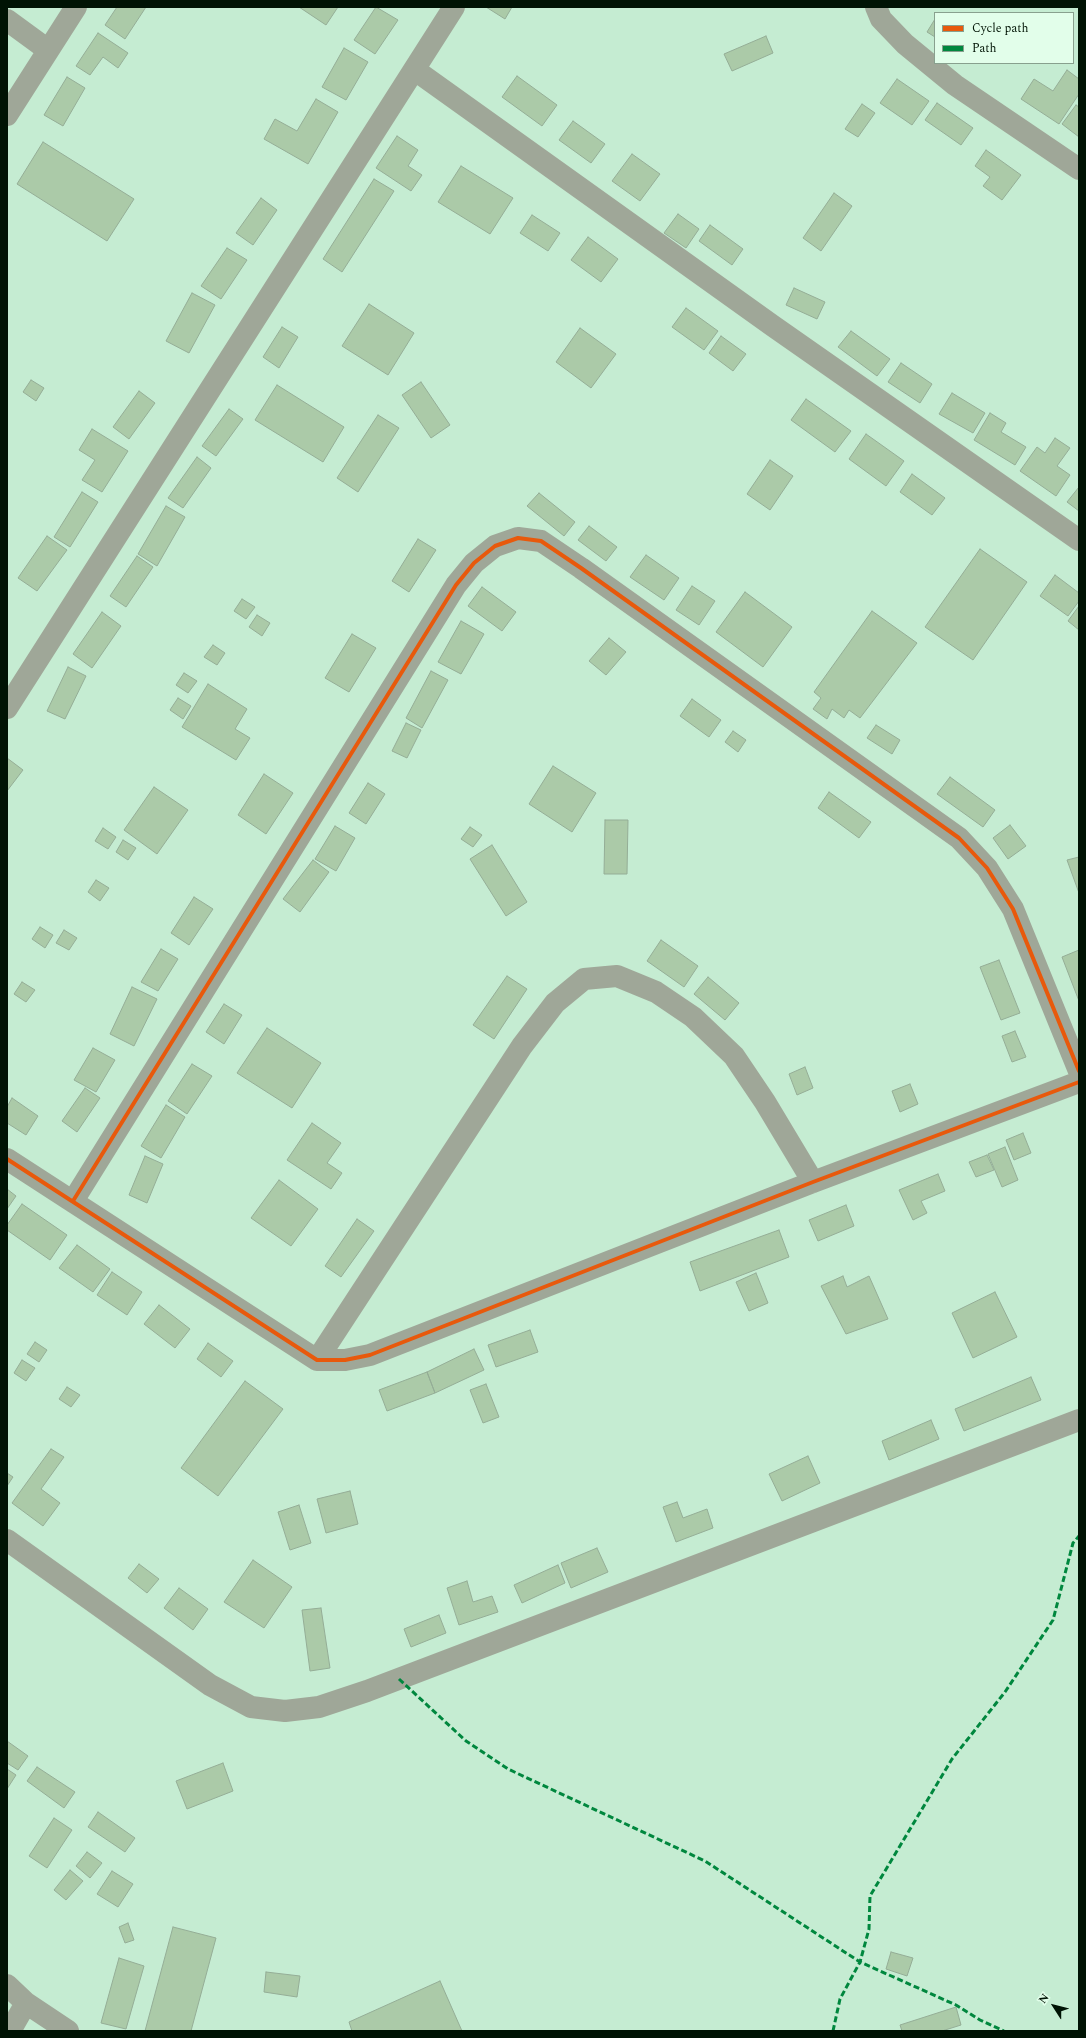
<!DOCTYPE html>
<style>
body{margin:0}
#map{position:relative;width:1086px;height:2038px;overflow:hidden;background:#c5ecd2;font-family:Spectral,serif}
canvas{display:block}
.frame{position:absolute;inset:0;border:8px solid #001304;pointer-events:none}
.legend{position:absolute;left:934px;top:12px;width:140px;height:52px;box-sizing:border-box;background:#e2feea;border:1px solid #88a08e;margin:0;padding:5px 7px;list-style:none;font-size:12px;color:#001304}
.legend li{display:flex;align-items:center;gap:8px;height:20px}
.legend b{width:20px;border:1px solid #88a08e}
.north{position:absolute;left:1034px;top:1986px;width:40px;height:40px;-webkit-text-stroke:3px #e2feea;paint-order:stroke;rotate:306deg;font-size:11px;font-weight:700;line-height:16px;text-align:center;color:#001304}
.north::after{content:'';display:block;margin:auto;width:14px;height:18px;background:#001304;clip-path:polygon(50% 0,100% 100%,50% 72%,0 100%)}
</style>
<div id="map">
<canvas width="1086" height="2038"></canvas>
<div class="frame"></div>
<ul class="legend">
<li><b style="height:5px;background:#e8590c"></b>Cycle path</li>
<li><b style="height:5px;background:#00873e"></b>Path</li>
</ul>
<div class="north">N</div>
</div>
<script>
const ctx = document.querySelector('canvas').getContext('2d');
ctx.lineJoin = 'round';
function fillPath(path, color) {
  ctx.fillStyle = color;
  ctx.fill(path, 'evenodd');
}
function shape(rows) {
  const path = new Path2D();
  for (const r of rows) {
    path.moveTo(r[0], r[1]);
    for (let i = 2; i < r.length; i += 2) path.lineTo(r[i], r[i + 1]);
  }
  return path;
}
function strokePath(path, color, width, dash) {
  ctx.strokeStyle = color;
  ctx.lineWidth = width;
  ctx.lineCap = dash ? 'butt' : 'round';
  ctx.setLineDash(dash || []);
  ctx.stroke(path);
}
const building = shape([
 [117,7,146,7,125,39,105,25,117,7],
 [299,7,338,7,326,25,299,7],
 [376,7,398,20,375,54,354,40,376,7],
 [486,7,512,7,505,19,486,7],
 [935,19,935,37,927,32,935,19],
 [98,33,128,53,118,68,103,57,90,75,76,66,98,33],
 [766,36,773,53,732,71,724,54,766,36],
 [344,48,368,62,346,100,322,87,344,48],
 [1067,70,1079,79,1079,94,1059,124,1021,99,1034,79,1053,91,1067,70],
 [517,76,557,105,542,126,502,97,517,76],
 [67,77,85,88,63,126,44,115,67,77],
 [897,79,929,101,912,125,880,103,897,79],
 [316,99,338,112,308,164,264,139,275,119,297,131,316,99],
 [937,103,973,128,961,145,925,120,937,103],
 [862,104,875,113,858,137,845,129,862,104],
 [1076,105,1079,107,1079,137,1062,124,1076,105],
 [573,121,605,144,591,163,559,140,573,121],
 [397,136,418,150,408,166,422,175,411,191,376,168,397,136],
 [43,142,134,199,107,241,17,184,43,142],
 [986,150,1021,175,1002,200,983,186,990,177,975,166,986,150],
 [632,154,660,174,640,201,612,181,632,154],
 [461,166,513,198,490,234,438,202,461,166],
 [374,179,394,191,342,272,323,259,374,179],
 [834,193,852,206,821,251,803,238,834,193],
 [261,198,277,210,253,245,236,233,261,198],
 [678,214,699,229,686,248,664,233,678,214],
 [532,215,560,233,548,251,520,233,532,215],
 [710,225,743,249,732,265,699,241,710,225],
 [588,237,618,259,601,282,571,260,588,237],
 [227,248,247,260,221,299,201,286,227,248],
 [794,288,825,302,817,319,786,305,794,288],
 [192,293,215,305,189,353,166,341,192,293],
 [369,304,414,333,388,375,342,346,369,304],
 [686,308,718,331,704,350,672,327,686,308],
 [282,327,298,337,279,368,263,357,282,327],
 [580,328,616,354,591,388,556,362,580,328],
 [851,331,890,359,877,376,838,347,851,331],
 [721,336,746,354,733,371,709,353,721,336],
 [901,363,932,384,920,403,888,382,901,363],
 [31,380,44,388,36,401,23,392,31,380],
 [421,382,450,425,431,438,402,395,421,382],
 [277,385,344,427,323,462,255,420,277,385],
 [139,391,155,403,129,439,113,427,139,391],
 [952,393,985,413,973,433,939,414,952,393],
 [806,399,851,431,835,452,791,420,806,399],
 [229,409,243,419,216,456,202,446,229,409],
 [990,413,1006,423,1001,432,1026,447,1015,465,974,440,990,413],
 [378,415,399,428,358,492,337,478,378,415],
 [92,429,128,451,102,492,82,480,95,460,79,450,92,429],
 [866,434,904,461,886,486,849,459,866,434],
 [1055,438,1070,448,1057,466,1070,475,1056,496,1020,471,1037,447,1045,453,1055,438],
 [197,457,211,468,183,508,168,498,197,457],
 [770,460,793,476,770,510,747,494,770,460],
 [912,474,945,498,932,515,900,492,912,474],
 [1079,487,1079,511,1067,502,1079,487],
 [82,492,98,502,70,547,54,537,82,492],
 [539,493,575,522,564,536,527,506,539,493],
 [166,506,185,517,157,566,138,554,166,506],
 [589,526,617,547,606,561,578,540,589,526],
 [47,536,67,550,37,591,18,578,47,536],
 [418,539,436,550,409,592,392,581,418,539],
 [980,549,1027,582,973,660,925,627,980,549],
 [646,555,679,578,664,600,630,577,646,555],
 [137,556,153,567,126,607,110,596,137,556],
 [1055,575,1079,593,1079,601,1068,616,1040,596,1055,575],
 [692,586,715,601,699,625,676,610,692,586],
 [482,587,516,612,502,631,468,606,482,587],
 [745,592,792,627,763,667,716,632,745,592],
 [242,599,255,607,246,619,234,611,242,599],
 [1079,606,1079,630,1068,621,1079,606],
 [872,611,917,643,860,718,849,710,844,718,832,709,827,719,813,709,821,698,814,692,872,611],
 [102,612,121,626,92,668,73,654,102,612],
 [257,615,270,623,262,636,249,627,257,615],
 [461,621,484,634,461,674,438,662,461,621],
 [352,634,376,648,349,692,325,678,352,634],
 [609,638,626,652,606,675,589,661,609,638],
 [213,645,225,653,217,665,204,657,213,645],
 [68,667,86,676,65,719,47,711,68,667],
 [431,671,448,680,422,728,406,718,431,671],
 [184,673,197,681,188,693,176,685,184,673],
 [208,684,247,709,235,729,250,738,236,760,182,727,208,684],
 [178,698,191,706,183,719,170,710,178,698],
 [692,699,721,720,709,737,680,716,692,699],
 [406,723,421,730,407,758,392,751,406,723],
 [876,725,900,740,892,754,867,738,876,725],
 [733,731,746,740,738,752,725,742,733,731],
 [7,758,23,770,7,791,7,758],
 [553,766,596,793,572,832,529,804,553,766],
 [264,774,293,793,266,834,238,815,264,774],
 [950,777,995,810,983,827,937,794,950,777],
 [368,783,385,794,366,824,349,813,368,783],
 [154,787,188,810,157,854,124,830,154,787],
 [829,792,871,822,859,838,818,808,829,792],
 [605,820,628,820,627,874,604,874,605,820],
 [1010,825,1026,846,1008,859,993,838,1010,825],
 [335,826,355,838,336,871,315,859,335,826],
 [470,827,482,835,473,847,461,839,470,827],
 [103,828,116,837,108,849,95,841,103,828],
 [123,840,136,848,128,860,116,852,123,840],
 [492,845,527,902,506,916,470,859,492,845],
 [1079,857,1079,893,1067,860,1079,857],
 [313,860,329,872,300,912,283,899,313,860],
 [96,880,109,888,100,901,88,892,96,880],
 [194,897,213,909,189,945,171,933,194,897],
 [40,927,53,935,45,948,32,939,40,927],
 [64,930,77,938,69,950,56,943,64,930],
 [661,940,698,966,684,987,647,961,661,940],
 [161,949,178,959,158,991,141,982,161,949],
 [1079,950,1079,1001,1062,957,1079,950],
 [999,960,1020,1013,1001,1020,980,967,999,960],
 [507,976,527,989,494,1039,473,1025,507,976],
 [708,977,739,1003,725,1020,694,994,708,977],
 [22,982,35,990,26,1002,14,994,22,982],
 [132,987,157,999,134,1046,110,1034,132,987],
 [224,1004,242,1015,224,1044,206,1032,224,1004],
 [267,1028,321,1063,292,1108,237,1073,267,1028],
 [1015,1031,1026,1057,1012,1062,1002,1036,1015,1031],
 [93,1048,115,1060,96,1092,74,1080,93,1048],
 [192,1064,212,1076,187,1114,168,1101,192,1064],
 [805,1067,813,1088,797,1095,789,1074,805,1067],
 [910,1084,918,1104,900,1112,892,1091,910,1084],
 [85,1088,100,1098,77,1132,62,1121,85,1088],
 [12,1098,38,1116,26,1135,7,1123,7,1107,12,1098],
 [166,1105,185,1117,161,1158,141,1146,166,1105],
 [312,1123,341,1143,327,1163,342,1173,331,1189,287,1160,312,1123],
 [1023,1133,1031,1153,1014,1160,1006,1140,1023,1133],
 [1005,1147,1018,1180,1002,1187,988,1154,1005,1147],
 [987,1155,994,1170,976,1177,969,1162,987,1155],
 [145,1156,163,1164,147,1203,129,1195,145,1156],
 [938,1174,945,1191,921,1201,927,1213,913,1220,899,1190,938,1174],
 [279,1180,318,1209,291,1246,251,1218,279,1180],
 [7,1189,16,1196,7,1209,7,1189],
 [22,1204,67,1235,50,1260,7,1230,7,1225,22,1204],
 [846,1205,854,1226,818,1241,809,1220,846,1205],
 [357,1219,374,1231,341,1277,325,1266,357,1219],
 [779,1230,789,1257,700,1291,690,1262,779,1230],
 [77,1245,110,1269,93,1292,59,1268,77,1245],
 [112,1272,142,1292,127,1315,97,1295,112,1272],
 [756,1273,768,1303,749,1311,736,1282,756,1273],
 [843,1276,847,1287,869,1276,888,1319,846,1334,821,1286,843,1276],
 [995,1292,1017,1337,973,1358,952,1313,995,1292],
 [159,1305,190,1329,175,1348,144,1324,159,1305],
 [530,1330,538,1352,496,1367,488,1345,530,1330],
 [35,1342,47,1350,39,1362,27,1354,35,1342],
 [208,1343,233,1361,221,1377,197,1359,208,1343],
 [474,1349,484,1370,435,1393,427,1372,474,1349],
 [22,1360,35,1368,26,1381,14,1373,22,1360],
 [427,1372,435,1393,387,1411,379,1390,427,1372],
 [1031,1377,1041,1400,964,1431,955,1409,1031,1377],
 [245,1381,283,1409,218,1496,181,1468,245,1381],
 [486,1384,499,1417,483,1423,470,1390,486,1384],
 [67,1387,80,1395,71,1407,59,1399,67,1387],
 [931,1420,939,1439,889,1460,882,1441,931,1420],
 [51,1449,64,1457,41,1489,60,1503,43,1526,12,1503,51,1449],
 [808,1456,820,1483,782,1501,769,1474,808,1456],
 [7,1473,13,1477,7,1486,7,1473],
 [350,1491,358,1524,326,1533,317,1499,350,1491],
 [677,1502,683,1518,707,1509,713,1528,676,1542,663,1507,677,1502],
 [299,1505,311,1543,290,1550,278,1512,299,1505],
 [597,1548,608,1572,571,1588,561,1563,597,1548],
 [253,1560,292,1587,264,1628,224,1602,253,1560],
 [139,1564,159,1579,147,1593,128,1578,139,1564],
 [558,1565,565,1583,522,1603,514,1585,558,1565],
 [467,1581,473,1602,492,1596,498,1612,459,1625,447,1588,467,1581],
 [179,1588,208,1609,193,1630,164,1608,179,1588],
 [321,1608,330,1668,310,1671,302,1610,321,1608],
 [439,1615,446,1633,411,1647,404,1629,439,1615],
 [7,1741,28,1756,18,1770,7,1763,7,1741],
 [223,1763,233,1791,187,1809,176,1781,223,1763],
 [37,1767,75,1792,64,1808,27,1781,37,1767],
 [7,1769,16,1775,7,1789,7,1769],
 [98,1812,135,1838,125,1852,88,1827,98,1812],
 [54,1818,72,1830,47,1868,29,1856,54,1818],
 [87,1852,102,1863,90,1878,76,1866,87,1852],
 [70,1870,83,1881,66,1900,54,1890,70,1870],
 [112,1871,133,1884,118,1907,97,1894,112,1871],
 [128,1923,134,1940,125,1943,119,1927,128,1923],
 [173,1927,216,1938,191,2031,145,2031,173,1927],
 [891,1952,913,1958,907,1976,886,1969,891,1952],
 [119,1958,144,1966,126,2029,101,2023,119,1958],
 [266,1972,300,1976,297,1997,264,1992,266,1972],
 [440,1981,462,2031,352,2031,349,2022,440,1981],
 [956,2007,961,2025,942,2031,902,2031,900,2025,956,2007]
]);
fillPath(building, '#abcaa8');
strokePath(building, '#94ad96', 1);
strokePath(shape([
 [876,7,881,19,905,44,955,85,1079,169],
 [7,20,48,50],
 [415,70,773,326,1079,540],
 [7,115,76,7],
 [7,708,454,7],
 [7,1159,317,1360,345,1360,370,1355,813,1182,1079,1082],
 [73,1201,456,585,474,563,495,546,518,538,541,541,581,568,959,838,987,868,1013,909,1079,1071],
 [317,1360,522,1046,555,1003,584,979,617,976,656,992,693,1017,734,1056,765,1102,813,1182],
 [7,1540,210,1685,251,1707,285,1711,319,1707,367,1691,1079,1420],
 [7,1985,26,2003,10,2031],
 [26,2003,68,2031]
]), '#9fa798', 22);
strokePath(shape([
 [399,1679,466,1741,508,1769,705,1861,860,1962,956,2005,980,2020,1004,2031],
 [833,2031,840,1999,860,1962,869,1929,870,1896,952,1759,1005,1692,1053,1620,1073,1543,1079,1536]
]), '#00873e', 3, [6, 3]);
strokePath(shape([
 [7,1159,317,1360,345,1360,370,1355,813,1182,1079,1082],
 [73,1201,456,585,474,563,495,546,518,538,541,541,581,568,959,838,987,868,1013,909,1079,1071]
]), '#e8590c', 4);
</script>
